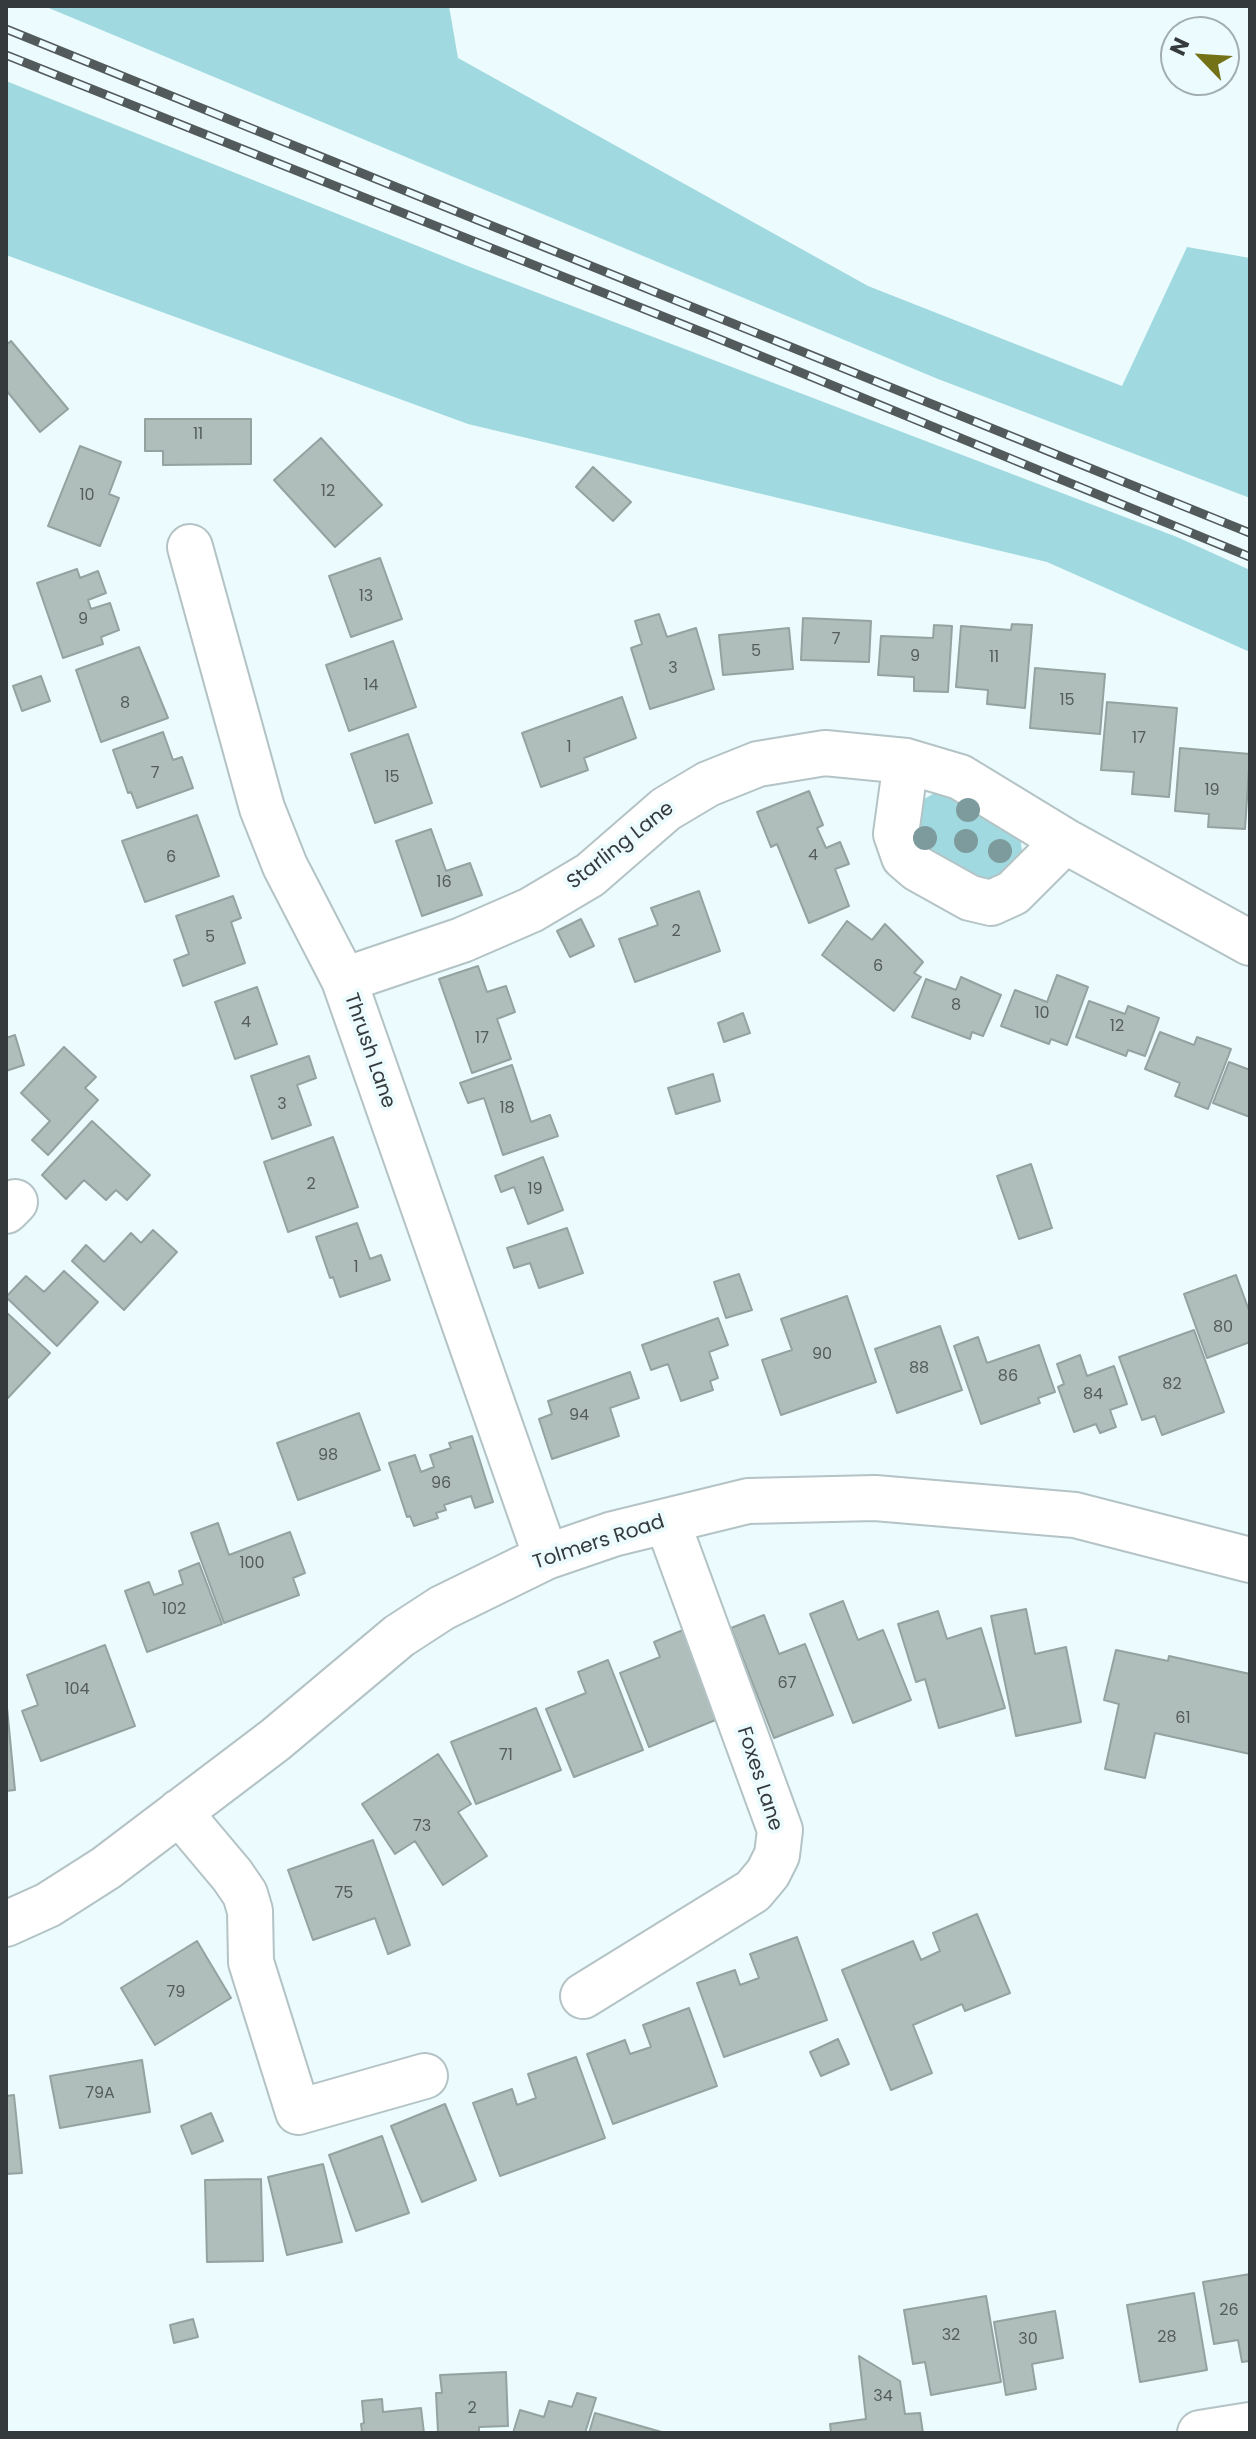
<!DOCTYPE html>
<style>
body{margin:0}
#map{position:relative;width:1256px;height:2439px;overflow:hidden;background:#ecfbfd;font-family:Poppins,sans-serif}
canvas{display:block}
.frame{position:absolute;inset:0;border:8px solid #353b3c;pointer-events:none}
.north{position:absolute;left:1160px;top:16px;width:80px;height:80px;box-sizing:border-box;background:#ecfbfd;border:2px solid #a3aeb0;border-radius:50%;rotate:295deg;font-size:22px;font-weight:700;line-height:32px;text-align:center;color:#353b3c}
.north::after{content:'';display:block;margin:auto;width:28px;height:36px;background:#737217;clip-path:polygon(50% 0,100% 100%,50% 72%,0 100%)}
</style>
<div id="map">
<canvas width="1256" height="2439"></canvas>
<div class="frame"></div>
<div class="north">N</div>
</div>
<script>
const ctx = document.querySelector('canvas').getContext('2d');
ctx.lineJoin = 'round';
function fillPath(path, color) {
  ctx.fillStyle = color;
  ctx.fill(path, 'evenodd');
}
function shape(rows) {
  const path = new Path2D();
  for (const r of rows) {
    path.moveTo(r[0], r[1]);
    for (let i = 2; i < r.length; i += 2) path.lineTo(r[i], r[i + 1]);
  }
  return path;
}
function strokePath(path, color, width, dash) {
  ctx.strokeStyle = color;
  ctx.lineWidth = width;
  ctx.lineCap = dash ? 'butt' : 'round';
  ctx.setLineDash(dash || []);
  ctx.stroke(path);
}
function write(font, color, halo, rows, align = 'center') {
  ctx.font = font + ' Poppins,sans-serif';
  ctx.lineWidth = 8;
  ctx.setLineDash([]);
  ctx.textBaseline = 'middle';
  ctx.strokeStyle = halo;
  ctx.fillStyle = color;
  for (const [text, x, y, turn = 0] of rows) {
    ctx.save();
    ctx.translate(x, y);
    ctx.rotate((+turn || 0) * Math.PI / 180);
    ctx.textAlign = isNaN(turn) ? turn : align;
    if (halo) ctx.strokeText(text, 0, 0);
    ctx.fillText(text, 0, 0);
    ctx.restore();
  }
}
fillPath(shape([
 [44,6,449,6,458,58,868,286,1122,386,1187,247,1250,258,1250,498,938,379],
 [6,81,470,267,1177,537,1250,570,1250,652,1047,562,468,424,6,255],
 [940,790,1020,836,1022,851,1018,864,993,888,921,853,915,811,924,799]
]), '#a0d9df');
const building = shape([
 [11,341,68,409,40,432,6,390,6,345,11,341],
 [145,419,251,419,251,464,163,465,163,451,145,451,145,419],
 [321,438,382,505,335,547,274,480,321,438],
 [80,446,121,462,109,494,119,498,100,546,48,526,80,446],
 [593,467,631,502,613,521,576,487,593,467],
 [380,558,402,619,351,637,329,576,380,558],
 [77,569,80,578,98,571,106,593,88,600,91,609,110,603,119,630,101,637,103,644,63,658,37,583,77,569],
 [659,614,667,637,696,628,714,689,650,709,631,648,642,644,635,621,659,614],
 [803,618,871,621,869,662,801,660,803,618],
 [1012,624,1032,625,1025,708,987,704,988,690,956,687,961,626,1011,630,1012,624],
 [934,625,952,626,948,692,914,691,914,677,878,675,881,636,933,638,934,625],
 [789,628,793,669,723,675,719,635,789,628],
 [393,641,416,707,349,731,326,665,393,641],
 [139,647,168,718,101,742,76,670,139,647],
 [1035,668,1105,674,1100,734,1030,728,1035,668],
 [41,676,50,701,22,711,13,686,41,676],
 [622,697,636,738,584,758,588,770,541,787,522,733,622,697],
 [1107,702,1177,708,1169,797,1132,794,1134,772,1101,770,1107,702],
 [163,732,173,760,182,757,193,788,137,808,131,792,128,793,113,750,163,732],
 [408,734,432,803,375,823,351,754,408,734],
 [1180,748,1250,754,1245,829,1208,827,1209,814,1175,811,1180,748],
 [809,791,823,825,817,828,826,848,840,842,849,864,835,869,849,906,809,923,777,844,771,847,757,812,809,791],
 [197,815,219,876,145,902,122,841,197,815],
 [431,829,446,871,470,863,482,895,422,916,396,841,431,829],
 [699,891,720,951,635,982,619,939,658,925,651,908,699,891],
 [233,896,241,918,231,922,245,963,183,986,174,960,189,954,176,916,233,896],
 [581,919,594,946,570,957,557,931,581,919],
 [847,921,872,940,885,924,923,962,914,973,921,977,894,1011,822,955,847,921],
 [478,966,487,992,506,986,515,1012,497,1019,511,1059,472,1073,439,979,478,966],
 [1057,975,1088,987,1067,1045,1051,1039,1049,1044,1001,1026,1015,990,1047,1002,1057,975],
 [961,977,1001,995,983,1036,972,1032,970,1039,912,1017,926,979,956,990,961,977],
 [257,987,277,1044,235,1059,215,1002,257,987],
 [1089,1001,1125,1014,1128,1006,1159,1018,1145,1056,1128,1050,1126,1056,1076,1037,1089,1001],
 [743,1013,750,1033,724,1042,718,1023,743,1013],
 [1160,1032,1194,1045,1197,1037,1231,1049,1208,1109,1175,1096,1180,1083,1145,1069,1160,1032],
 [15,1035,24,1065,6,1071,6,1038,15,1035],
 [64,1047,96,1077,85,1088,98,1100,48,1155,32,1140,50,1121,21,1093,64,1047],
 [309,1056,316,1078,297,1085,311,1125,272,1139,251,1076,309,1056],
 [1229,1062,1250,1070,1250,1117,1213,1103,1229,1062],
 [512,1065,531,1122,550,1115,558,1136,503,1155,484,1098,468,1103,460,1083,512,1065],
 [713,1074,720,1101,676,1114,668,1088,713,1074],
 [92,1121,150,1175,127,1200,116,1190,106,1200,84,1180,66,1199,42,1175,92,1121],
 [333,1137,358,1207,288,1232,264,1162,333,1137],
 [543,1157,563,1210,528,1224,514,1187,501,1192,495,1176,543,1157],
 [1031,1164,1052,1228,1019,1239,997,1176,1031,1164],
 [357,1223,370,1259,381,1255,390,1280,340,1297,333,1277,330,1278,316,1237,357,1223],
 [567,1228,583,1273,539,1288,530,1263,514,1268,507,1248,567,1228],
 [153,1230,177,1252,124,1310,72,1261,86,1245,104,1262,131,1233,141,1243,153,1230],
 [64,1271,98,1302,57,1346,6,1297,26,1276,44,1292,64,1271],
 [739,1274,752,1310,726,1318,714,1282,739,1274],
 [1236,1275,1250,1313,1250,1342,1207,1358,1184,1294,1236,1275],
 [847,1296,876,1382,781,1415,762,1360,792,1350,781,1319,847,1296],
 [6,1312,50,1353,6,1400,6,1312],
 [718,1318,728,1345,709,1352,718,1378,710,1381,713,1390,681,1401,668,1364,651,1370,642,1345,718,1318],
 [940,1326,962,1390,897,1413,875,1349,940,1326],
 [1194,1330,1224,1412,1162,1435,1155,1416,1142,1420,1119,1357,1194,1330],
 [978,1337,987,1363,1039,1345,1055,1392,1038,1398,1040,1403,981,1424,954,1346,978,1337],
 [1080,1355,1087,1376,1114,1366,1127,1404,1110,1410,1116,1427,1100,1433,1096,1424,1074,1432,1058,1387,1064,1384,1057,1364,1080,1355],
 [630,1372,639,1398,610,1408,619,1436,552,1459,539,1419,552,1414,548,1401,630,1372],
 [359,1413,380,1470,298,1500,277,1443,359,1413],
 [472,1436,493,1502,475,1508,471,1496,444,1505,446,1510,436,1513,438,1518,414,1526,410,1516,407,1517,389,1463,415,1455,421,1472,434,1467,430,1455,451,1448,449,1443,472,1436],
 [218,1523,229,1555,290,1532,305,1573,293,1578,299,1595,224,1623,191,1533,218,1523],
 [199,1563,222,1624,147,1652,125,1591,149,1582,154,1595,183,1584,179,1571,199,1563],
 [843,1601,858,1640,883,1630,911,1700,853,1723,810,1614,843,1601],
 [1026,1609,1035,1654,1066,1647,1081,1722,1016,1736,991,1616,1026,1609],
 [938,1611,947,1639,981,1628,1005,1708,939,1728,925,1679,916,1682,898,1624,938,1611],
 [764,1615,779,1654,805,1644,833,1715,774,1738,731,1628,764,1615],
 [683,1630,718,1719,649,1747,620,1673,660,1657,654,1642,683,1630],
 [105,1645,135,1726,41,1761,22,1711,38,1705,27,1675,105,1645],
 [1116,1650,1168,1661,1169,1656,1250,1674,1250,1754,1155,1733,1145,1778,1105,1769,1119,1704,1104,1700,1116,1650],
 [608,1660,643,1750,574,1777,546,1709,586,1693,578,1672,608,1660],
 [6,1697,15,1790,6,1791,6,1697],
 [536,1708,561,1770,476,1804,451,1742,536,1708],
 [438,1754,471,1804,458,1812,487,1856,443,1885,415,1841,395,1854,362,1804,438,1754],
 [373,1840,410,1945,388,1954,375,1918,313,1940,288,1870,373,1840],
 [977,1914,1010,1993,965,2011,962,2004,913,2025,932,2073,891,2090,842,1970,913,1941,921,1960,940,1951,933,1933,977,1914],
 [797,1937,827,2020,724,2057,697,1983,735,1970,740,1985,759,1978,750,1954,797,1937],
 [197,1941,231,1998,155,2045,121,1988,197,1941],
 [689,2008,717,2086,613,2124,587,2054,625,2040,630,2054,651,2047,643,2025,689,2008],
 [838,2039,849,2064,821,2076,810,2052,838,2039],
 [576,2057,605,2138,500,2176,473,2103,512,2089,517,2105,536,2098,528,2074,576,2057],
 [142,2060,150,2112,60,2128,50,2076,142,2060],
 [14,2095,22,2173,6,2174,6,2096,14,2095],
 [445,2104,476,2180,422,2202,391,2126,445,2104],
 [211,2113,223,2141,192,2154,181,2126,211,2113],
 [382,2136,409,2213,356,2231,329,2155,382,2136],
 [323,2164,342,2242,287,2255,268,2177,323,2164],
 [261,2179,263,2261,207,2262,205,2180,261,2179],
 [1250,2274,1250,2361,1242,2362,1238,2340,1214,2344,1203,2282,1250,2274],
 [1194,2293,1207,2370,1140,2382,1127,2305,1194,2293],
 [986,2296,1001,2382,931,2395,925,2362,913,2364,904,2310,986,2296],
 [1055,2311,1063,2358,1032,2364,1036,2389,1006,2395,994,2322,1055,2311],
 [193,2319,198,2337,174,2343,170,2325,193,2319],
 [859,2356,900,2381,905,2414,920,2413,923,2433,831,2433,830,2424,866,2419,859,2356],
 [506,2372,508,2426,479,2427,479,2433,438,2433,436,2393,442,2393,440,2375,506,2372],
 [577,2393,596,2398,585,2433,513,2433,520,2410,544,2417,549,2401,572,2407,577,2393],
 [382,2399,383,2412,421,2408,424,2433,362,2433,361,2424,364,2423,362,2401,382,2399],
 [595,2413,665,2433,589,2433,595,2413]
]);
fillPath(building, '#afbdbb');
strokePath(building, '#94a2a0', 2);
const minor = shape([
 [190,547,262,808,285,866,344,980,546,1557],
 [906,761,896,834,904,857,918,869,970,898,991,903,1013,893,1065,841],
 [344,980,462,940,531,910,590,875,666,809,708,784,758,764,825,753,906,761,960,777,1065,841,1250,943],
 [6,1211,15,1202],
 [179,1812,232,1875,245,1894,250,1911,251,1962,298,2112,425,2076],
 [6,1924,48,1905,106,1868,275,1740,399,1636,442,1608,546,1557,613,1534,748,1501,875,1498,1075,1515,1250,1560],
 [583,1996,753,1891,768,1873,777,1855,780,1830,667,1521],
 [1200,2433,1250,2425]
]);
strokePath(minor, '#b4c3c5', 48);
strokePath(minor, '#fff', 44);
const rail = shape([
 [6,29,1250,533],
 [6,55,712,336,1250,557]
]);
strokePath(rail, '#535a5c', 9);
strokePath(rail, '#ecfbfd', 6, [18]);
ctx.fillStyle = '#7d9a9d';
for (const [x, y] of [
 [968,810],
 [925,838],
 [966,841],
 [1000,851]
]) {
  ctx.beginPath();
  ctx.arc(x, y, 12, 0, 2 * Math.PI);
  ctx.fill();
}
write('16px', '#545c5c', null, [
 ["11",198,435],
 ["12",328,492],
 ["10",87,496],
 ["13",366,597],
 ["9",83,620],
 ["7",836,640],
 ["5",756,652],
 ["9",915,657],
 ["11",994,658],
 ["3",673,669],
 ["14",371,686],
 ["15",1067,701],
 ["8",125,704],
 ["17",1139,739],
 ["1",569,748],
 ["7",155,774],
 ["15",392,778],
 ["19",1212,791],
 ["4",813,856],
 ["6",171,858],
 ["16",444,883],
 ["2",676,932],
 ["5",210,938],
 ["6",878,967],
 ["8",956,1006],
 ["10",1042,1014],
 ["4",246,1023],
 ["12",1117,1027],
 ["17",482,1039],
 ["3",282,1105],
 ["18",507,1109],
 ["2",311,1185],
 ["19",535,1190],
 ["1",356,1268],
 ["80",1223,1328],
 ["90",822,1355],
 ["88",919,1369],
 ["86",1008,1377],
 ["82",1172,1385],
 ["84",1093,1395],
 ["94",579,1416],
 ["98",328,1456],
 ["96",441,1484],
 ["100",252,1564],
 ["102",174,1610],
 ["67",787,1684],
 ["104",77,1690],
 ["61",1183,1719],
 ["71",506,1756],
 ["73",422,1827],
 ["75",344,1894],
 ["79",176,1993],
 ["79A",100,2094],
 ["26",1229,2311],
 ["32",951,2336],
 ["28",1167,2338],
 ["30",1028,2340],
 ["34",883,2397],
 ["2",472,2409]
]);
write('20px', '#353b3c', '#ecfbfd', [
 ["Starling Lane",621,846,-38],
 ["Thrush Lane",369,1051,71],
 ["Tolmers Road",599,1543,-18],
 ["Foxes Lane",759,1779,72]
]);
</script>
